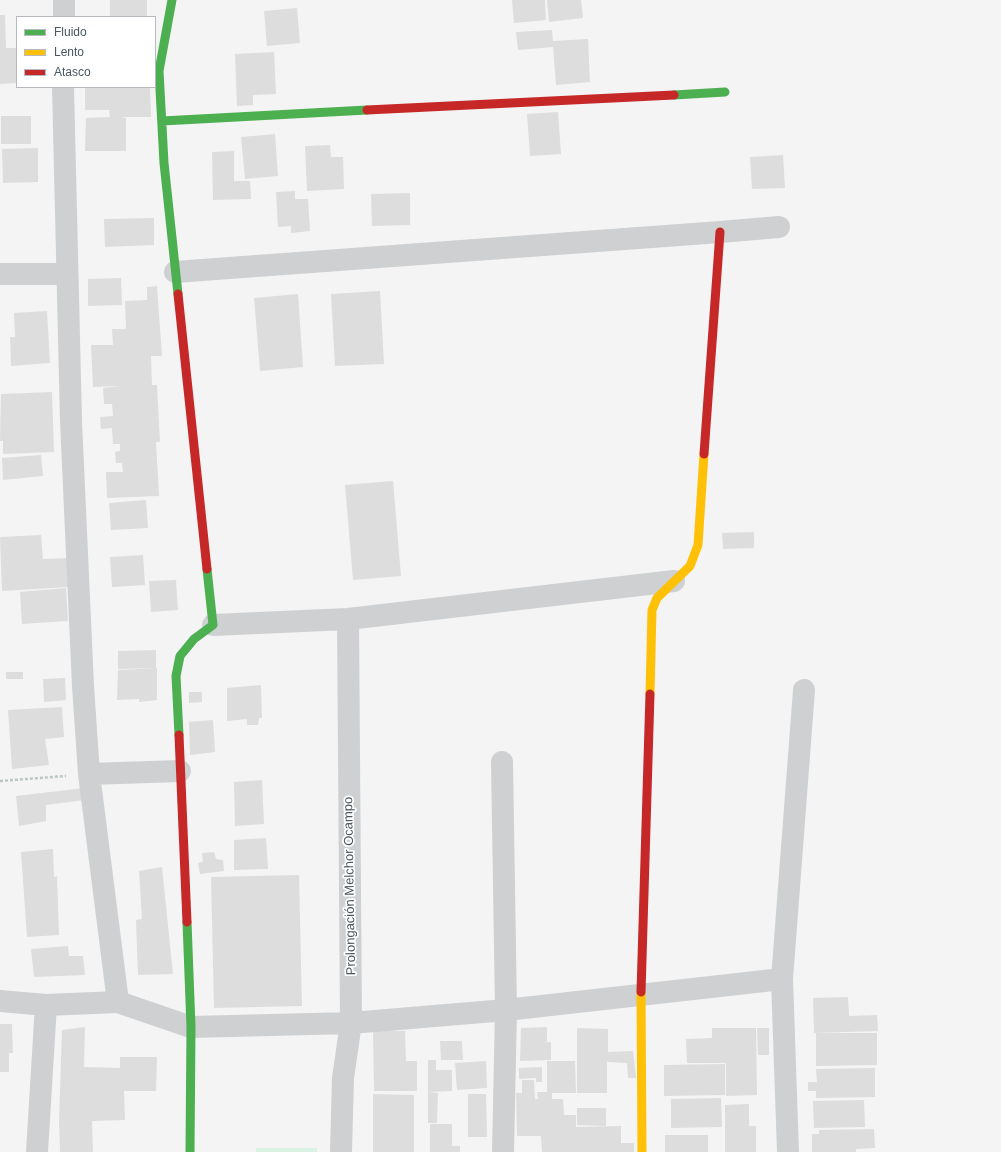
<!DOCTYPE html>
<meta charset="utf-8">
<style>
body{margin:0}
#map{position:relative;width:1001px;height:1152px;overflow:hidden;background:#f4f4f4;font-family:Helvetica,sans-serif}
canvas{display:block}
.legend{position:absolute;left:16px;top:16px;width:140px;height:72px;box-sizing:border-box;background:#fff;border:1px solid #b7bbc0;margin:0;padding:5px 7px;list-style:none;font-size:12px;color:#4a5661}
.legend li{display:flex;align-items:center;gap:8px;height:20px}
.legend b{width:20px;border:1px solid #b7bbc0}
</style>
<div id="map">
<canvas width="1001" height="1152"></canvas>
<ul class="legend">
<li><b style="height:5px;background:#4caf50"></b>Fluido</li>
<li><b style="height:5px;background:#ffc107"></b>Lento</li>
<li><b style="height:5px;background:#c62828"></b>Atasco</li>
</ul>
</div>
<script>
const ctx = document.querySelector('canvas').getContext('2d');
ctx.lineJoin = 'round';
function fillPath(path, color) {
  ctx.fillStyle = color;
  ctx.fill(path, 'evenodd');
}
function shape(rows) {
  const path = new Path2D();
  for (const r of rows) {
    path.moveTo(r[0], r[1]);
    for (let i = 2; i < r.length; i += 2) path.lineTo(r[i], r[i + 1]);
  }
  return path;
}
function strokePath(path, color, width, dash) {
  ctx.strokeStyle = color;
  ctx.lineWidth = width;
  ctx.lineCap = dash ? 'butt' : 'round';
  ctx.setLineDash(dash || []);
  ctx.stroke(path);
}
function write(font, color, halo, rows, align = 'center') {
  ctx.font = font + ' Helvetica,sans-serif';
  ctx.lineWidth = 3.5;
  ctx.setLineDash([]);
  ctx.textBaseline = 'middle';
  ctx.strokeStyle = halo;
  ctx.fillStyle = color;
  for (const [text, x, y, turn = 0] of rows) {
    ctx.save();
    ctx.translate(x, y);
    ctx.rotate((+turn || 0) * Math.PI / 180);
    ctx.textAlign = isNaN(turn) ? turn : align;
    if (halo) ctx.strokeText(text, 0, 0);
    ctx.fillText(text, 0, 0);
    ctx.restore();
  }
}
fillPath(shape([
 [256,1148,317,1148,317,1152,256,1152]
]), '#d9f2e3');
fillPath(shape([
 [110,0,147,0,147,17,110,17],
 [512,0,545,0,546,20,514,23],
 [547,0,581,0,583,18,549,22],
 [297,8,300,43,267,46,264,11],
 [0,15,5,15,6,48,17,48,17,83,0,84],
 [552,30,553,41,588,39,590,82,556,85,553,47,518,50,516,32],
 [274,52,276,94,253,95,253,105,237,106,235,54],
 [85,87,150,87,151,117,122,117,126,118,126,151,85,151,86,118,110,117,109,110,85,110],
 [558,112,561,154,530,156,527,114],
 [1,116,31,116,31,144,1,144],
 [275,134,278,176,245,179,241,137],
 [330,145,331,157,343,157,344,189,307,191,305,146],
 [38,148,38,182,3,183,2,149],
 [234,151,234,181,250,181,251,199,213,200,212,152],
 [783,155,785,188,752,189,750,157],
 [295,191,295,199,308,199,310,231,291,233,291,226,278,227,276,192],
 [410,193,410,225,372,226,371,194],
 [154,218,154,245,105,247,104,219],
 [121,278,122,305,88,306,88,279],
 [157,286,162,356,151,356,152,385,157,385,160,442,151,442,156,442,159,496,107,498,106,472,123,472,122,463,116,463,115,452,120,451,120,444,113,444,112,428,101,429,100,417,113,416,112,404,104,404,103,388,120,386,93,387,91,345,113,345,112,329,126,329,125,301,147,300,147,287],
 [380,291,384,364,335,366,331,294],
 [298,294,303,367,260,371,254,298],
 [47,311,50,363,11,366,10,337,15,337,14,313],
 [52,392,54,452,3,454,3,441,0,441,1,394],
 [41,455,43,476,3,480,2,458],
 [393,481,401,576,353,580,345,485],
 [146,500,148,528,111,530,109,503],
 [754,532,754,548,723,549,722,533],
 [41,535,43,559,68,558,69,587,2,591,0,537],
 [143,555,145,585,112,587,110,557],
 [176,580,178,610,151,612,149,581],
 [66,588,68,621,22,624,20,592],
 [156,650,156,668,118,669,118,651],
 [157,668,157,700,139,702,139,699,117,700,118,670],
 [6,672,23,672,23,679,6,679],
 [65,678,66,700,44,702,43,679],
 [261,685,262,718,259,718,258,725,247,725,247,719,227,721,227,688],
 [189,692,202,692,202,702,189,703],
 [62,707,64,737,45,739,49,765,12,769,8,710],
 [213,720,215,752,190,755,189,722],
 [262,780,264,824,235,826,234,782],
 [84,788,85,800,46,805,46,821,19,826,16,796],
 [266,838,268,869,234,870,234,840],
 [53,849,54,877,57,876,59,935,27,937,21,852],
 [214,852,216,859,223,860,224,871,200,874,198,863,203,862,202,853],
 [162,867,173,974,138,975,136,920,142,919,139,871],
 [299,875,302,1006,214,1008,211,877],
 [68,946,69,956,83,956,85,975,34,977,31,949],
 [848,997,849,1016,877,1015,878,1031,814,1033,813,998],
 [0,1024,12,1024,13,1053,9,1053,9,1072,0,1072],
 [85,1027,84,1067,120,1068,120,1057,157,1057,156,1091,124,1091,125,1120,92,1121,93,1152,60,1152,59,1121,62,1030],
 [547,1027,547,1042,538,1043,551,1042,551,1060,520,1061,521,1028],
 [577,1028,608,1029,608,1052,633,1051,636,1078,628,1078,627,1063,608,1062,607,1061,607,1093,577,1093],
 [712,1028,756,1028,757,1095,726,1096,726,1063,687,1063,686,1039,712,1038],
 [757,1028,769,1028,769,1055,758,1055],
 [373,1030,405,1031,406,1061,417,1061,417,1091,374,1091],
 [816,1033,877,1033,877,1065,816,1066],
 [440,1041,462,1041,463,1060,441,1060],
 [428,1060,436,1060,436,1070,452,1070,452,1091,428,1092],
 [486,1061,487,1088,457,1090,455,1063],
 [547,1061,575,1061,576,1093,552,1093,552,1099,563,1099,564,1115,576,1115,576,1127,621,1126,621,1143,634,1143,634,1152,542,1152,541,1136,517,1136,516,1093,522,1093,522,1080,534,1080,535,1099,538,1099,537,1092,547,1092],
 [725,1064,725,1095,664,1096,664,1065],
 [542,1067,542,1082,536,1082,536,1078,519,1079,519,1068],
 [875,1068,875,1097,816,1098,816,1091,808,1091,808,1082,817,1082,816,1069],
 [428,1092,438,1093,437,1123,428,1123],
 [373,1094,414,1095,414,1152,373,1152],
 [468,1094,486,1094,487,1137,468,1137],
 [721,1098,722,1127,671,1128,671,1099],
 [864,1100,865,1127,814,1128,813,1101],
 [749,1104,749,1126,756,1126,756,1152,725,1152,725,1105],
 [577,1108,606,1108,606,1126,577,1125],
 [430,1124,452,1124,452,1146,460,1146,460,1152,430,1152],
 [874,1129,875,1148,856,1149,856,1152,812,1152,812,1134,819,1134,819,1130],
 [665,1135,708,1135,708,1152,665,1152]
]), '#ddddde');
strokePath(shape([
 [0,781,66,776]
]), '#bcc7c4', 2.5, [3, 2]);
strokePath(shape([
 [64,17,64,0],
 [63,87,71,421,83,686,89,774,118,1002],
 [175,272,720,232,779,227],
 [0,274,67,274],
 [213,625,348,619,674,581],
 [502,762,506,1010,503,1152],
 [89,774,180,771],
 [0,1001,46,1005,118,1002,191,1027,351,1023,506,1010,782,979],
 [37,1152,46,1005],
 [341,1152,343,1078,351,1023,348,619],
 [788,1152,782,979,804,690]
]), '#ced0d2', 22);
strokePath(shape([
 [172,0,159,71,164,163,178,294],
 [674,95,725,92],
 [162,121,367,110],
 [179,735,176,676,180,656,194,639,213,625,207,569],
 [187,922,191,1027,190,1152]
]), '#4caf50', 9);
strokePath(shape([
 [650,694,652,610,657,598,690,566,698,545,704,454],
 [641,992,642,1152]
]), '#ffc107', 9);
strokePath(shape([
 [367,110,674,95],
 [178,294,207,569],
 [704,454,720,232],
 [179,735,187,922],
 [641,992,650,694]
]), '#c62828', 9);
write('13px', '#4a5661', '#fff', [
 ["Prolongación Melchor Ocampo",350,886,-91]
]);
</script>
